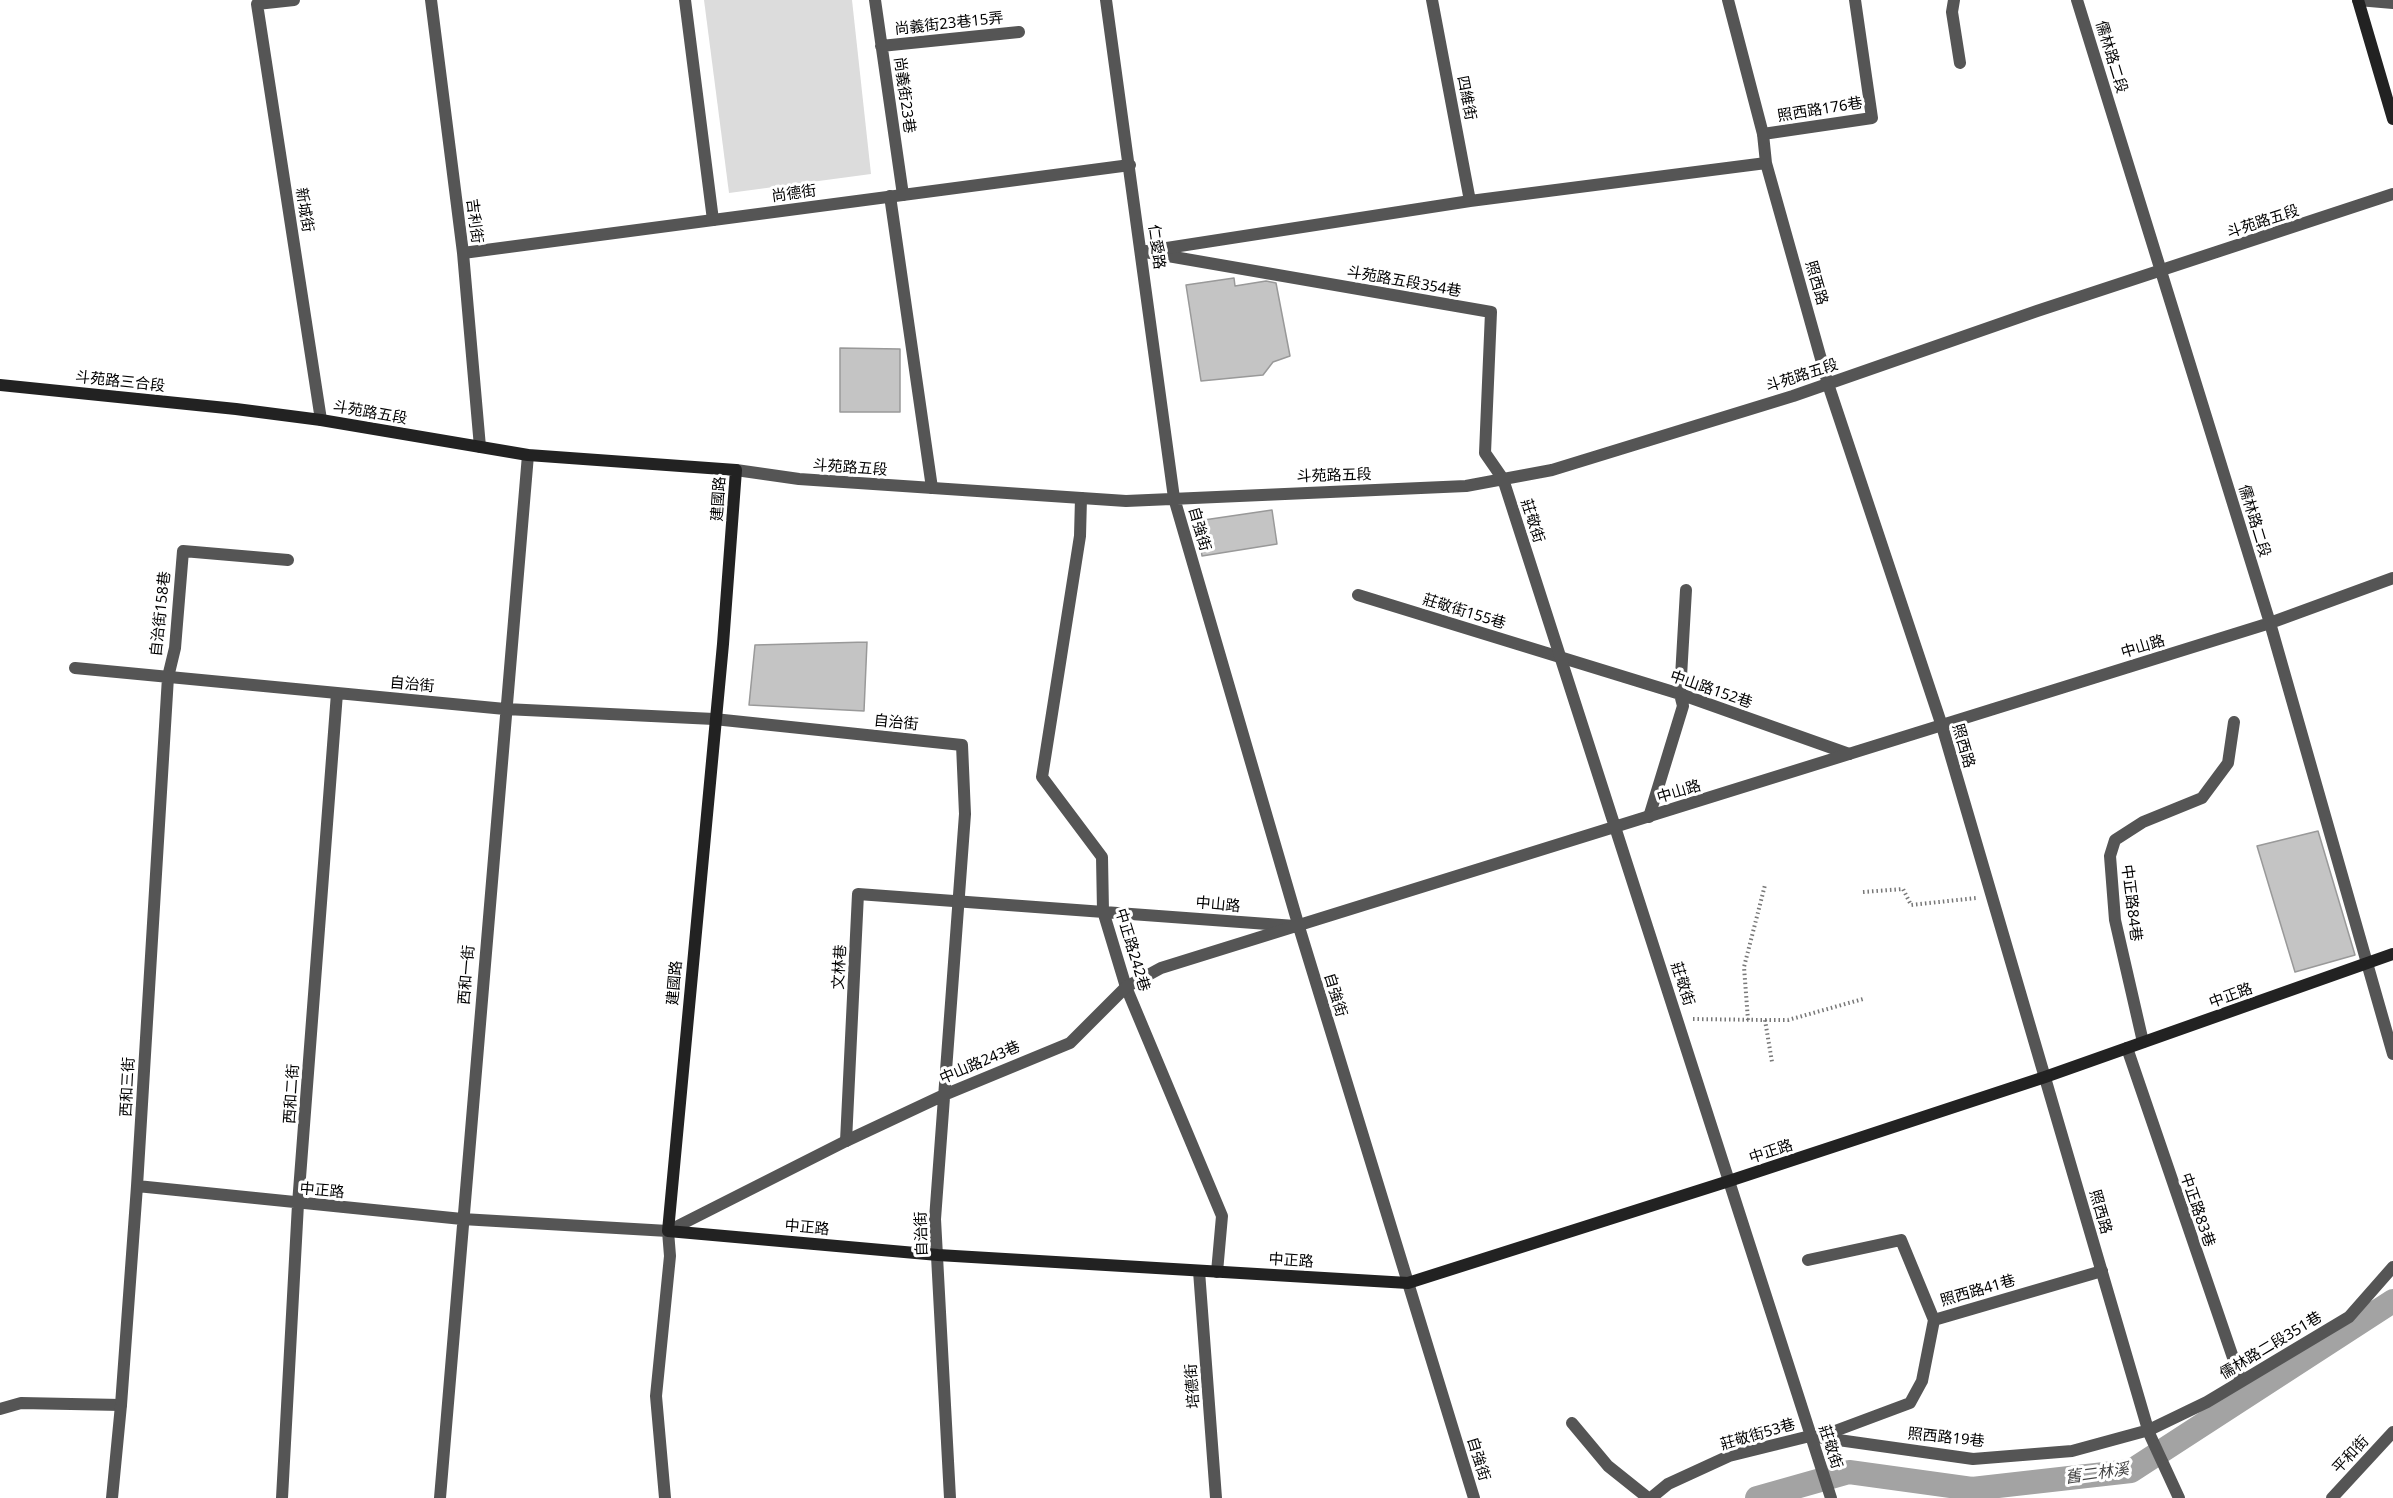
<!DOCTYPE html>
<meta charset="utf-8">
<style>
body{margin:0}
canvas{display:block;background:#fff}
</style>
<canvas width="2393" height="1498"></canvas>
<script>
const ctx = document.querySelector('canvas').getContext('2d');
ctx.lineJoin = 'round';
function fillPath(path, color) {
  ctx.fillStyle = color;
  ctx.fill(path, 'evenodd');
}
function shape(rows) {
  const path = new Path2D();
  for (const r of rows) {
    path.moveTo(r[0], r[1]);
    for (let i = 2; i < r.length; i += 2) path.lineTo(r[i], r[i + 1]);
  }
  return path;
}
function strokePath(path, color, width, dash) {
  ctx.strokeStyle = color;
  ctx.lineWidth = width;
  ctx.lineCap = dash ? 'butt' : 'round';
  ctx.setLineDash(dash || []);
  ctx.stroke(path);
}
function write(font, color, halo, rows, align = 'center') {
  ctx.font = font + ' "Noto Sans","Noto Sans TC",sans-serif';
  ctx.lineWidth = 6;
  ctx.setLineDash([]);
  ctx.textBaseline = 'middle';
  ctx.strokeStyle = halo;
  ctx.fillStyle = color;
  for (const [text, x, y, turn = 0] of rows) {
    ctx.save();
    ctx.translate(x, y);
    ctx.rotate((+turn || 0) * Math.PI / 180);
    ctx.textAlign = isNaN(turn) ? turn : align;
    if (halo) ctx.strokeText(text, 0, 0);
    ctx.fillText(text, 0, 0);
    ctx.restore();
  }
}
fillPath(shape([
 [704,0,852,0,871,174,729,193]
]), '#dcdcdc');
strokePath(shape([
 [1757,1498,1849,1472,1972,1489,2131,1471,2393,1301]
]), '#a3a3a3', 24);
const building = shape([
 [1234,278,1235,286,1266,281,1276,283,1290,356,1273,362,1263,375,1201,381,1186,285,1234,278],
 [840,348,900,349,900,412,840,412,840,348],
 [1272,510,1277,544,1202,556,1197,521,1272,510],
 [867,642,864,711,749,705,755,645,867,642],
 [2318,831,2355,955,2295,972,2257,846,2318,831]
]);
fillPath(building, '#c4c4c4');
strokePath(building, '#999', 1.5);
strokePath(shape([
 [1863,892,1903,889,1911,905,1976,898],
 [1693,1019,1765,1020,1772,1062],
 [1748,1020,1744,967,1765,885],
 [1765,1020,1788,1020,1863,999]
]), '#777', 4, [1.5, 3]);
strokePath(shape([
 [685,0,713,220],
 [875,0,903,195],
 [1954,0,1952,12,1960,63],
 [2358,0,2393,3],
 [881,46,1019,32],
 [1763,134,1872,118,1855,0],
 [890,196,932,488],
 [1145,252,1491,312,1485,453,1503,479],
 [1081,498,1080,536,1042,777,1102,857,1103,911,1126,987,1222,1216,1217,1272],
 [1358,595,1680,694,1849,754],
 [168,677,175,648,183,551,288,560],
 [1649,817,1683,706,1680,694,1686,590],
 [2143,1042,2115,920,2110,856,2115,840,2143,822,2202,798,2228,763,2234,722],
 [2127,1048,2241,1381],
 [846,1141,858,894,1295,926],
 [1808,1260,1901,1240,1934,1320,2102,1271],
 [0,1409,21,1403,121,1405],
 [1819,1437,1910,1403,1922,1381,1934,1320]
]), '#555', 12);
strokePath(shape([
 [294,0,257,4,321,420],
 [431,0,463,253,480,447],
 [1106,0,1174,498,1299,927,1474,1498],
 [1432,0,1470,201],
 [1728,0,1763,134,1766,163,1828,384,1942,726,2149,1433,2179,1498],
 [2077,0,2270,623,2393,1054],
 [1141,252,1470,201,1766,163],
 [463,253,1130,165],
 [736,470,799,479,1126,501,1466,486,1552,470,1793,396,2037,311,2393,194],
 [1503,479,1831,1498],
 [75,668,505,709,714,719,962,745,965,814,935,1219,950,1498],
 [137,1186,462,1219,668,1231,846,1141,944,1095,1070,1043,1126,987,1161,968,2270,623,2393,578],
 [1199,1271,1216,1498],
 [1572,1423,1608,1466,1648,1498],
 [112,1498,121,1405,137,1186,168,677],
 [282,1498,298,1204,337,693],
 [440,1498,528,455],
 [665,1498,656,1396,670,1256,668,1231],
 [1651,1498,1668,1484,1729,1456,1810,1436,1973,1459,2072,1451,2149,1430,2207,1402,2349,1317,2393,1267],
 [2332,1498,2393,1432]
]), '#555', 12);
strokePath(shape([
 [2358,0,2393,119],
 [0,385,236,409,321,420,528,455,736,470,723,644,668,1231,938,1255,1408,1283,1729,1181,2045,1077,2393,954]
]), '#222', 12);
write('15px', '#000', '#fff', [
 ["尚義街23巷15弄",949,24,-6],
 ["儒林路二段",2111,57,73],
 ["尚義街23巷",904,95,82],
 ["四維街",1466,98,79],
 ["照西路176巷",1820,110,-9],
 ["尚德街",794,194,-8],
 ["新城街",304,210,81],
 ["吉利街",474,221,83],
 ["斗苑路五段",2263,222,-18],
 ["仁愛路",1156,247,82],
 ["斗苑路五段354巷",1404,282,10],
 ["照西路",1816,283,74],
 ["斗苑路五段",1802,376,-18],
 ["斗苑路三合段",120,382,6],
 ["斗苑路五段",370,413,10],
 ["斗苑路五段",850,468,4],
 ["斗苑路五段",1334,476,-2],
 ["建國路",719,499,-86],
 ["莊敬街",1532,521,72],
 ["儒林路二段",2254,521,73],
 ["自強街",1199,529,74],
 ["莊敬街155巷",1464,612,17],
 ["自治街158巷",161,614,-84],
 ["中山路",2143,647,-17],
 ["自治街",412,685,5],
 ["中山路152巷",1711,690,19],
 ["自治街",896,723,6],
 ["照西路",1963,746,74],
 ["中山路",1679,792,-17],
 ["中正路84巷",2131,903,83],
 ["中山路",1218,905,5],
 ["中正路242巷",1132,950,73],
 ["文林巷",840,967,-87],
 ["西和一街",467,975,-85],
 ["建國路",675,983,-85],
 ["莊敬街",1682,984,72],
 ["自強街",1335,995,73],
 ["中正路",2231,996,-20],
 ["中山路243巷",980,1063,-23],
 ["西和三街",128,1087,-87],
 ["西和二街",292,1094,-86],
 ["中正路",1771,1152,-18],
 ["中正路",322,1191,5],
 ["中正路83巷",2197,1210,71],
 ["照西路",2100,1212,74],
 ["中正路",807,1228,5],
 ["自治街",922,1234,-92],
 ["中正路",1291,1261,4],
 ["照西路41巷",1978,1291,-16],
 ["儒林路二段351巷",2271,1346,-31],
 ["培德街",1193,1386,-94],
 ["莊敬街53巷",1758,1435,-16],
 ["照西路19巷",1946,1438,6],
 ["莊敬街",1830,1447,72],
 ["平和街",2351,1455,-47],
 ["自強街",1478,1459,73]
]);
write('italic 16px', '#444', '#fff', [
 ["舊二林溪",2097,1474,-8]
]);
</script>
